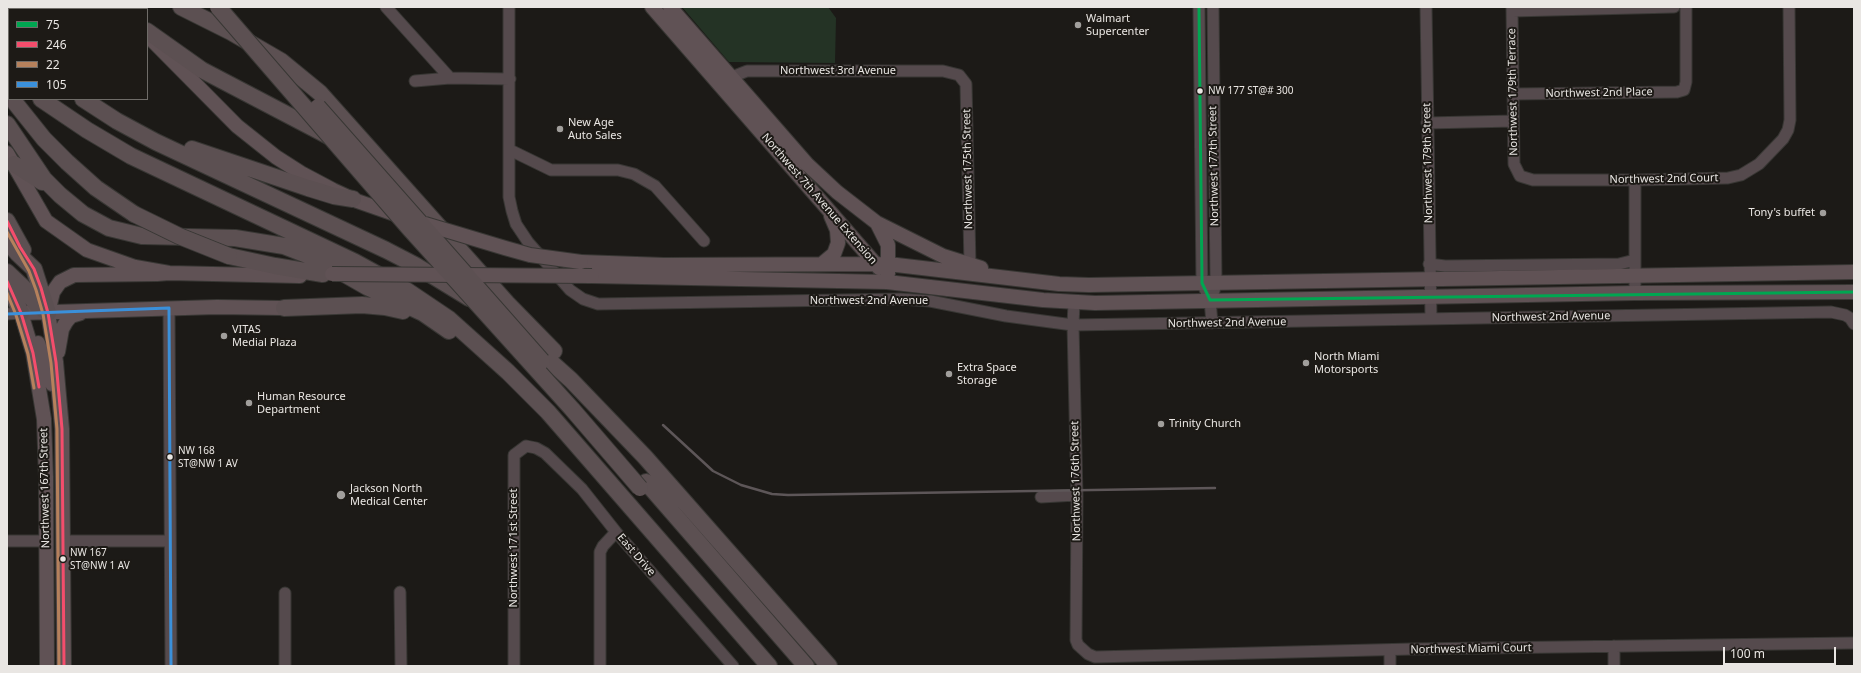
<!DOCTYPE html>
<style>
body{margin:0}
#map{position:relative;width:1861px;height:673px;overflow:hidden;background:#1c1a17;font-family:"Noto Sans",sans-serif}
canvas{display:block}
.frame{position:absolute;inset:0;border:8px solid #e9e6e3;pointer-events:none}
.legend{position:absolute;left:8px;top:8px;width:140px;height:92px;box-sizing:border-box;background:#1d1a16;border:1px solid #6f6c68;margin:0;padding:5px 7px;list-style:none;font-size:12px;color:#e9e6e3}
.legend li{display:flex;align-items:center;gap:8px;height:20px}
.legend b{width:20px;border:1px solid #6f6c68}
.scale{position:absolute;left:1723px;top:647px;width:113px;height:18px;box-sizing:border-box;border:2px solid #e9e6e3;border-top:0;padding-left:5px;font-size:12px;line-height:14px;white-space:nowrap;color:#e9e6e3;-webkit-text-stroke:3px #1d1a16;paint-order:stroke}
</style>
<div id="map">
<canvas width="1861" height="673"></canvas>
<div class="frame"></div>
<ul class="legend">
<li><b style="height:5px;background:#00a651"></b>75</li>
<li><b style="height:5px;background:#f44d6c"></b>246</li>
<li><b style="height:5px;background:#b6815c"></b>22</li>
<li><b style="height:5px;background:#3a90db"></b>105</li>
</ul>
<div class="scale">100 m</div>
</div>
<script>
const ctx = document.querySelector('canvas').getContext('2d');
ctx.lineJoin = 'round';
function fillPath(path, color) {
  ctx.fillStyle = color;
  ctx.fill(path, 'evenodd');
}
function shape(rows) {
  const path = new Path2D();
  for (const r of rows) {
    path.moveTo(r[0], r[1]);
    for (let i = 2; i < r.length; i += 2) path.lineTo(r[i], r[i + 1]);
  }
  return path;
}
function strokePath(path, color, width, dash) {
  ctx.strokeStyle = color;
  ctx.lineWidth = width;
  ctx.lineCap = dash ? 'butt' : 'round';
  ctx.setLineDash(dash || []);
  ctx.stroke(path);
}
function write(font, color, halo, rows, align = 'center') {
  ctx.font = font + ' "Noto Sans",sans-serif';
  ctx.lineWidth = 4;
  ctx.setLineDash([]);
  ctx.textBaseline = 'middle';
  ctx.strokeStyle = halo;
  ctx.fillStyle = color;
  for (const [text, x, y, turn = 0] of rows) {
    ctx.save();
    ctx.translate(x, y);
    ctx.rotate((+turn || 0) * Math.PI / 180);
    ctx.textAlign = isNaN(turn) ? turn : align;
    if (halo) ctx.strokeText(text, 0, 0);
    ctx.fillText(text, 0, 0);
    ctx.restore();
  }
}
fillPath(shape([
 [682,7,828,7,836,18,835,63,729,62]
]), '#243325');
const minor = shape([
 [386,7,450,78],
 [509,7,509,197,512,211,516,224,528,242,570,290,583,299,598,304,901,299,930,301,1006,316,1073,325,1831,312,1845,315,1850,318,1854,324],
 [1199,7,1202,283,1210,300,1212,323],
 [1213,7,1216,283,1214,291],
 [1426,7,1431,319],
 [1512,7,1514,164,1520,176,1533,180,1635,180,1728,178,1741,175,1759,164,1783,139,1788,130,1790,120,1789,7],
 [1512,11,1674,7],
 [724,80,747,71,943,71,959,75,966,84,970,265],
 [415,81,450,78,510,79],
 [1514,94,1677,92,1684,90,1686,82,1686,7],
 [1427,123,1513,121],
 [510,150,551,170,618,170,634,174,655,186,704,241],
 [1635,180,1635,293],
 [1429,264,1445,266,1619,264,1635,260],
 [1074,303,1073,325,1077,497,1076,640,1078,645,1088,654,1095,657,1412,649,1854,643],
 [169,308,171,666],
 [7,314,21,313],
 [1041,497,1076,495],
 [7,541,46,541],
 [63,541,170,541],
 [400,592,401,666],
 [285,593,285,666],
 [1614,646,1614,666],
 [1390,650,1390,666],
 [514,666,514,455,526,446,536,448,545,453,582,489,616,532,733,666],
 [600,666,600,552,603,546,616,532]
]);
const major = shape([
 [122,7,124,9],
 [652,7,879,268],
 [670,7,807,164,837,192,877,223,888,245,888,274],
 [150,38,237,126,276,157,301,173,333,190,357,201,400,216],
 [7,153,46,221,87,250,135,267,169,273,300,276],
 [877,223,943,256,981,268],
 [581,262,664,265,888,264,1059,284,1089,285,1854,272],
 [822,264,834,254,838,243,837,230,831,216],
 [592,276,887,282,1043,300,1095,303,1635,293,1854,292],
 [21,313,33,353,44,419,46,477,47,666],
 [21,313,217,307,284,308],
 [38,343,52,384],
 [58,352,62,329,66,322,71,316,81,313],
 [64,666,62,429,56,362,48,313,53,292,60,282,74,275,157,274,169,273]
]);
const highway = shape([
 [181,7,231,32,281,61,320,93,507,303,554,351],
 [147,31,202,70,332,138],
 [7,39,9,41],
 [7,71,9,72],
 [12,99,44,139,67,162,96,188,134,214],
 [41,99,87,130,131,156,355,262,406,290,449,319,508,372,548,412,769,666],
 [83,99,117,121,156,142,386,250,415,265,469,298],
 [7,124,44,179,60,195,83,214,109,228,142,236,235,238,284,246,320,260,367,287,423,313,449,331],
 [192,149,308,188,334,196,353,199],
 [14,164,42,182],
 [7,221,23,250],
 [7,241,18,254,34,269,48,313],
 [229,256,275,266,323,274],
 [7,272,23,287,36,304,48,313],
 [7,281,21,313],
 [284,308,362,305,385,307,403,311],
 [533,346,571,380,645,457,829,666],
 [646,482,806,666]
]);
strokePath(minor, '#383734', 13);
strokePath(major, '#383734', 16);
strokePath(highway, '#383734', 18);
strokePath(minor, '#554a4d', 11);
strokePath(major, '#605255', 14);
strokePath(highway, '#5c5052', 16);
strokePath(shape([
 [663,425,713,471,741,485,772,494,788,495,1215,488]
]), '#5d5658', 2.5);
const majorBridge = shape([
 [425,224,505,248,530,255,581,262],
 [332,274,592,276]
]);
const highwayBridge = shape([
 [218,7,409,228,572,409,640,488],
 [318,107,542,361],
 [134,214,179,236,229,256]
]);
strokePath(majorBridge, '#383734', 16, []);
strokePath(highwayBridge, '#383734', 18, []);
strokePath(majorBridge, '#605255', 14);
strokePath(highwayBridge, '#5c5052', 16);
strokePath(shape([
 [1199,7,1202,283,1210,300,1854,292]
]), '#00a651', 3);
strokePath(shape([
 [7,221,20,247,34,269,41,288,48,313,56,362,62,429,64,666],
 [7,281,21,313,33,353,39,387]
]), '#f44d6c', 3);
strokePath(shape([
 [7,232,29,271,36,290,43,314,51,363,57,429,59,666],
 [7,293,16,315,28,354,34,388]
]), '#b6815c', 3);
strokePath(shape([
 [7,314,169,308,171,666]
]), '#3a90db', 3);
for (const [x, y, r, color] of [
 [1078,25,4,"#a19f9c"],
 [1200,91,3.5,"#e9e6e3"],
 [560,129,4,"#a19f9c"],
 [1823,213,4,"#a19f9c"],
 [224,336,4,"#a19f9c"],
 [1306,363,4,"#a19f9c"],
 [949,374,4,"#a19f9c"],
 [249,403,4,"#a19f9c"],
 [1161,424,4,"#a19f9c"],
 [170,457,3.5,"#e9e6e3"],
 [341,495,5,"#a19f9c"],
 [63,559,3.5,"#e9e6e3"]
]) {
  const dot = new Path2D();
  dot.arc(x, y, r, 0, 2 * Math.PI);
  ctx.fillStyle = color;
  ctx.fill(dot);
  strokePath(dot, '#1d1a16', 1.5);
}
write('10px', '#e9e6e3', '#1d1a16', [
 ["NW 177 ST@# 300",1208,91],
 ["NW 168",178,451],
 ["ST@NW 1 AV",178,464],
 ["NW 167",70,553],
 ["ST@NW 1 AV",70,566]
], 'left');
write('11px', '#e9e6e3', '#1d1a16', [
 ["Walmart",1086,19],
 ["Supercenter",1086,32],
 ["New Age",568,123],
 ["Auto Sales",568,136],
 ["Tony's buffet",1815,213,"right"],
 ["VITAS",232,330],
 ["Medial Plaza",232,343],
 ["North Miami",1314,357],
 ["Motorsports",1314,370],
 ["Extra Space",957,368],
 ["Storage",957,381],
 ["Human Resource",257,397],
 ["Department",257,410],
 ["Trinity Church",1169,424],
 ["Jackson North",350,489],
 ["Medical Center",350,502]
], 'left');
write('11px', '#e9e6e3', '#1d1a16', [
 ["Northwest 3rd Avenue",838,71],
 ["Northwest 179th Terrace",1513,92,-91],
 ["Northwest 2nd Place",1599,93,-1],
 ["Northwest 179th Street",1428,163,-91],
 ["Northwest 177th Street",1214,166,-91],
 ["Northwest 175th Street",968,169,-91],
 ["Northwest 2nd Court",1664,179,-1],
 ["Northwest 7th Avenue Extension",819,199,49],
 ["Northwest 2nd Avenue",869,301],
 ["Northwest 2nd Avenue",1551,317,-1],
 ["Northwest 2nd Avenue",1227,323,-1],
 ["Northwest 176th Street",1076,481,-91],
 ["Northwest 167th Street",45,488,-91],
 ["Northwest 171st Street",514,548,-90],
 ["East Drive",636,555,49],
 ["Northwest Miami Court",1471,649,-1]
]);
</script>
